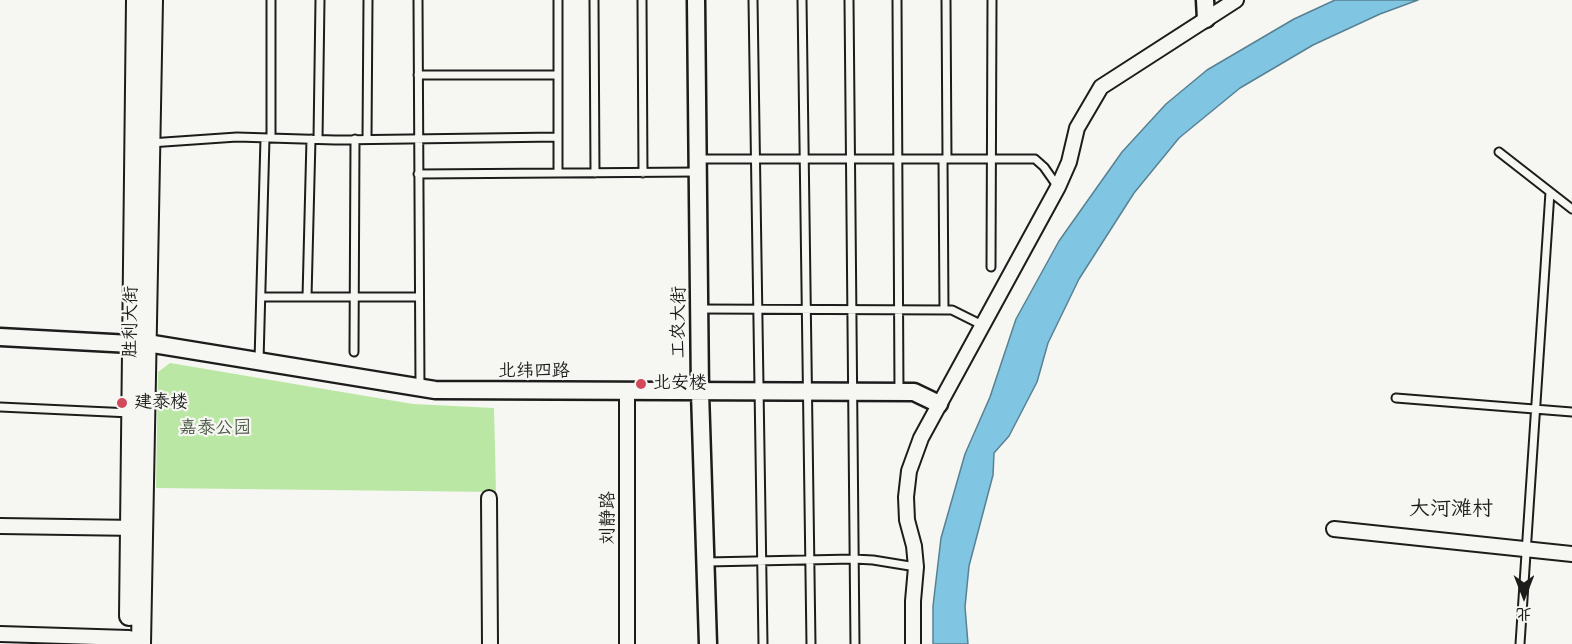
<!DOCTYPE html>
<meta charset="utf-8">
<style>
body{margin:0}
#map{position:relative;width:1572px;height:644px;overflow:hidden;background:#f6f6f2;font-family:"Architects Daughter","LXGW WenKai TC",sans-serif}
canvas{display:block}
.north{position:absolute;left:1494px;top:566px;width:60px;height:60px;-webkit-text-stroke:4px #f6f6f2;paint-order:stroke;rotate:180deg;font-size:16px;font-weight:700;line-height:24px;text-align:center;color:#1c1c1c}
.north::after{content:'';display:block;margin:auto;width:21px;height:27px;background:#1c1c1c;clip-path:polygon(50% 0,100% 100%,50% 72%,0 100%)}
</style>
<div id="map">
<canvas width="1572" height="644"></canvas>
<div class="north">北</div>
</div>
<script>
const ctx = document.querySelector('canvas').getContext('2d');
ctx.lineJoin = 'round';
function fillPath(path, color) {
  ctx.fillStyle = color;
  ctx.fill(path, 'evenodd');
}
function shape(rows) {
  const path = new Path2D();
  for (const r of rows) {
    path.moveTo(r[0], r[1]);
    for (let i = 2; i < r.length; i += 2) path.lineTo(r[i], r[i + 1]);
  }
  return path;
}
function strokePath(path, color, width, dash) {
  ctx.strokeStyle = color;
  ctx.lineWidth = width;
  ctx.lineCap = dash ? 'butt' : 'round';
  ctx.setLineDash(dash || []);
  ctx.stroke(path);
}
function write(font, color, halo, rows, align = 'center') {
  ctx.font = font + ' "Architects Daughter","LXGW WenKai TC",sans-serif';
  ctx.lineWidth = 4.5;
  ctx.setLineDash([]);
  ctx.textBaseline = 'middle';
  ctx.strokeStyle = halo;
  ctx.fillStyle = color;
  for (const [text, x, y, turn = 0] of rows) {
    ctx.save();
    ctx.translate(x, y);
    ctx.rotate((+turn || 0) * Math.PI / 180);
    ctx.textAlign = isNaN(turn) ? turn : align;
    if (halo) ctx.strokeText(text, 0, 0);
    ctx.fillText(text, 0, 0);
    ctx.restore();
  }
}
fillPath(shape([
 [170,363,413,404,494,408,496,492,156,488,158,372]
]), '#bbe7a4');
const water = shape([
 [1335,0,1418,0,1380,14,1313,45,1240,88,1179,138,1134,193,1079,279,1048,343,1037,382,1009,436,994,453,993,475,969,566,965,607,968,644,933,644,933,606,941,538,965,454,990,397,1016,319,1059,241,1122,152,1166,104,1207,70,1294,19,1335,0]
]);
fillPath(water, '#80c5e1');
strokePath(water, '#588192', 1.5);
const service = shape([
 [418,0,420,387],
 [558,0,558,173],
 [594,0,595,173],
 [642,0,643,173],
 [753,0,763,644],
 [802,0,811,644],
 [849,0,855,644],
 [897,0,899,392],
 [946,0,947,159],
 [418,75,558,75],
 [271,138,271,0],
 [318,139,320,0],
 [367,139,368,0],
 [150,143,237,137,335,140,558,137],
 [1499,152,1572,209],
 [699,159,1035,159,1044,167,1058,187],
 [943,159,944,310],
 [418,174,698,172],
 [991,267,992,0],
 [261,297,419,297],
 [307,297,311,139],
 [700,309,952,310,982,325],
 [354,352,355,139],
 [259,361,265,138],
 [1396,398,1572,412],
 [0,407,131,413],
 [706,562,854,559,873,560,916,567],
 [1520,644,1550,192]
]);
const minor = shape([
 [627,392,627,644],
 [489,498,490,644],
 [0,526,138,528],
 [1334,529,1572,554],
 [0,634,129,638],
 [913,644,913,601,916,567,914,546,907,520,906,497,909,471,921,438,1058,187,1069,162,1077,128,1101,87,1236,0]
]);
const tertiary = shape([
 [696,0,700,392,708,644],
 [1205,0,1206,19],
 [0,337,131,344,147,343,435,390,914,392,939,404]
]);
const secondary = shape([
 [129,616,136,0],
 [141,644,153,0]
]);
strokePath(service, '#1c1c1c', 11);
strokePath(minor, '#1c1c1c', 18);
strokePath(tertiary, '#1c1c1c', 21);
strokePath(secondary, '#1c1c1c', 22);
strokePath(service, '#f6f6f2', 7);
strokePath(minor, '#f6f6f2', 14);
strokePath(tertiary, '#f6f6f2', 16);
strokePath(secondary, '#f6f6f2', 18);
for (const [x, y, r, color] of [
 [641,384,6,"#d1495b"],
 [122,403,6,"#d1495b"]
]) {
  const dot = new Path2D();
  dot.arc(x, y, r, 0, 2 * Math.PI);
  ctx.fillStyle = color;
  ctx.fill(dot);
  strokePath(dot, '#f6f6f2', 2);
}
write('18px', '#1c1c1c', '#f6f6f2', [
 ["胜利大街",132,322,-89],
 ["工农大街",680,322,-90],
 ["北纬四路",534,372],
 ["刘静路",609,518,-90]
]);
write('18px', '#1c1c1c', '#f6f6f2', [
 ["北安楼",653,384],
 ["建泰楼",134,403]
], 'left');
write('18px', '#4c5945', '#f6f6f2', [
 ["嘉泰公园",215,429]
]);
write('21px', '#1c1c1c', '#f6f6f2', [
 ["大河滩村",1451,511]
]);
</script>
